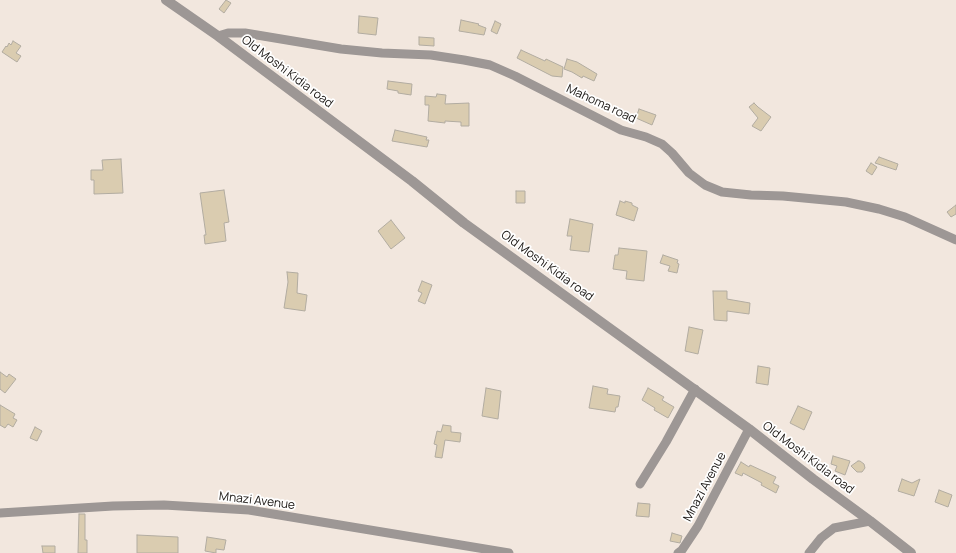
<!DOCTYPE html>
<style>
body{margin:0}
canvas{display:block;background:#f2e7de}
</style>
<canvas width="956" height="553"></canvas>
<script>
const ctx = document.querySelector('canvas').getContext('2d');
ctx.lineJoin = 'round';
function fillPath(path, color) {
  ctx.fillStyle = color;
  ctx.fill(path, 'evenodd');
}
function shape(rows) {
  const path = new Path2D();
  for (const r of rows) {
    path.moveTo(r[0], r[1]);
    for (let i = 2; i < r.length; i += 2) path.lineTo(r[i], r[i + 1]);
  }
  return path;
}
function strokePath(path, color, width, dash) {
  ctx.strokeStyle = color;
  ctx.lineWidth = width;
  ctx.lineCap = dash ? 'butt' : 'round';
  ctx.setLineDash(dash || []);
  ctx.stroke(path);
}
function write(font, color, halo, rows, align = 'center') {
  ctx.font = font + ' Manrope,sans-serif';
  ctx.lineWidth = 3.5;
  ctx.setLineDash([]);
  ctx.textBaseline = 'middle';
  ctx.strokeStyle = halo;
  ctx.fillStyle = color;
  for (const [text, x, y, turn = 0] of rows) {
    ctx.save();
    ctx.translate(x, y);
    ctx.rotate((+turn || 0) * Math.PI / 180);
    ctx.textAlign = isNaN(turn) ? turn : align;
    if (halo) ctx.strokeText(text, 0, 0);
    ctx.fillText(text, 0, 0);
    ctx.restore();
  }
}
const building = shape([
 [226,0,231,3,224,13,219,9,226,0],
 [359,16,378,18,376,35,358,33,359,16],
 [461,20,479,24,478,25,486,28,484,35,459,31,461,20],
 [495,21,501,24,497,34,491,31,495,21],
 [419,37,434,38,434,46,419,45,419,37],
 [13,41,21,46,16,53,21,56,17,62,2,52,6,46,7,47,9,43,11,45,13,41],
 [521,50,545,61,546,59,563,67,562,77,552,76,517,58,521,50],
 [567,59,577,62,597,74,594,81,583,76,582,78,572,72,564,69,567,59],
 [388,81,412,84,411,95,398,93,398,91,387,89,388,81],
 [437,94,446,95,445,104,469,103,469,126,461,126,461,122,445,121,445,123,428,121,429,105,425,105,425,96,436,97,437,94],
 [754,103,758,107,771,117,761,131,752,126,758,118,749,107,754,103],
 [639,109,656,115,652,125,636,118,639,109],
 [395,130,427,137,426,140,429,140,427,147,392,141,395,130],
 [879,157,898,164,896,170,875,163,879,157],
 [121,159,123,193,94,194,94,180,91,180,91,170,103,170,102,160,121,159],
 [871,163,877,167,872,175,866,171,871,163],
 [224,190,229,222,224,223,226,241,205,244,204,235,206,235,200,193,224,190],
 [516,191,525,191,525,203,516,203,516,191],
 [620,201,625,203,625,201,632,203,632,205,638,208,634,221,616,215,620,201],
 [956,205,956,214,951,217,947,212,956,205],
 [570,219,593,224,589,252,570,250,572,236,567,236,570,219],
 [391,220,405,238,391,249,378,231,391,220],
 [619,248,647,251,644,281,626,279,627,271,613,269,615,255,618,255,619,248],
 [663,255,678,260,677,263,679,264,677,273,668,271,670,266,660,263,663,255],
 [287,272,298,273,297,293,307,295,305,311,284,308,288,282,287,272],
 [422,281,432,285,425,304,418,301,422,293,418,291,422,281],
 [713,291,727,291,727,299,750,303,749,314,727,311,727,321,714,320,713,291],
 [689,327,703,330,698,354,685,351,689,327],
 [758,366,770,368,768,385,756,383,758,366],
 [0,372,7,377,9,374,16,379,5,393,0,389,0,372],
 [593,386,608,389,607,394,620,396,618,407,616,407,615,412,589,408,593,386],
 [486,388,501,391,498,419,482,416,486,388],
 [648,388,664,397,662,400,674,407,668,418,654,410,655,408,642,400,648,388],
 [0,405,15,414,13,418,17,420,13,427,8,424,5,428,0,425,0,405],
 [798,406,812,412,804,430,790,423,798,406],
 [443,425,451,426,451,432,461,433,460,442,445,440,442,458,435,457,437,445,434,444,437,431,441,432,443,425],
 [35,427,42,431,37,441,30,438,35,427],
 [833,456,850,461,845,475,835,471,837,466,831,464,833,456],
 [858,461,860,461,864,464,865,468,862,472,857,472,851,466,858,461],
 [741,462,749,467,750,465,776,477,773,483,779,486,776,493,761,485,762,483,743,473,742,476,735,473,741,462],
 [902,479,912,483,920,479,914,496,898,491,902,479],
 [939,490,952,495,948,507,935,502,939,490],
 [638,503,650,504,649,517,636,516,638,503],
 [79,514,85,514,85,540,87,540,87,553,78,553,79,514],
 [672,533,682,536,680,543,670,541,672,533],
 [137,535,178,537,178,553,137,553,137,535],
 [207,537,226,540,224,550,216,549,216,553,205,551,207,537],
 [42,546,55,546,55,553,43,553,42,546]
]);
fillPath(building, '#daccb0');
strokePath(building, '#b2aca1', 1);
strokePath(shape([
 [218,36,228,33,245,33,341,49,382,53,431,55,464,60,490,65,515,76,621,130,646,137,662,144,672,153,689,173,705,185,722,192,751,195,783,196,846,202,879,209,905,217,956,240],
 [640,484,666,442,695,389],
 [0,513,113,506,164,505,249,510,509,553],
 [678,553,682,550,698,526,749,429],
 [809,553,821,538,834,528,870,521]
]), '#9d9795', 9);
strokePath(shape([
 [166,0,218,36,412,181,464,223,749,429,813,479,870,521,911,553]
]), '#9d9795', 10);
write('12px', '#181411', '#fff', [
 ["Old Moshi Kidia road",287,72,37],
 ["Mahoma road",601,104,25],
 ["Old Moshi Kidia road",547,266,36],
 ["Old Moshi Kidia road",808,458,37],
 ["Mnazi Avenue",705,487,-62],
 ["Mnazi Avenue",257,501,7]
]);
</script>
